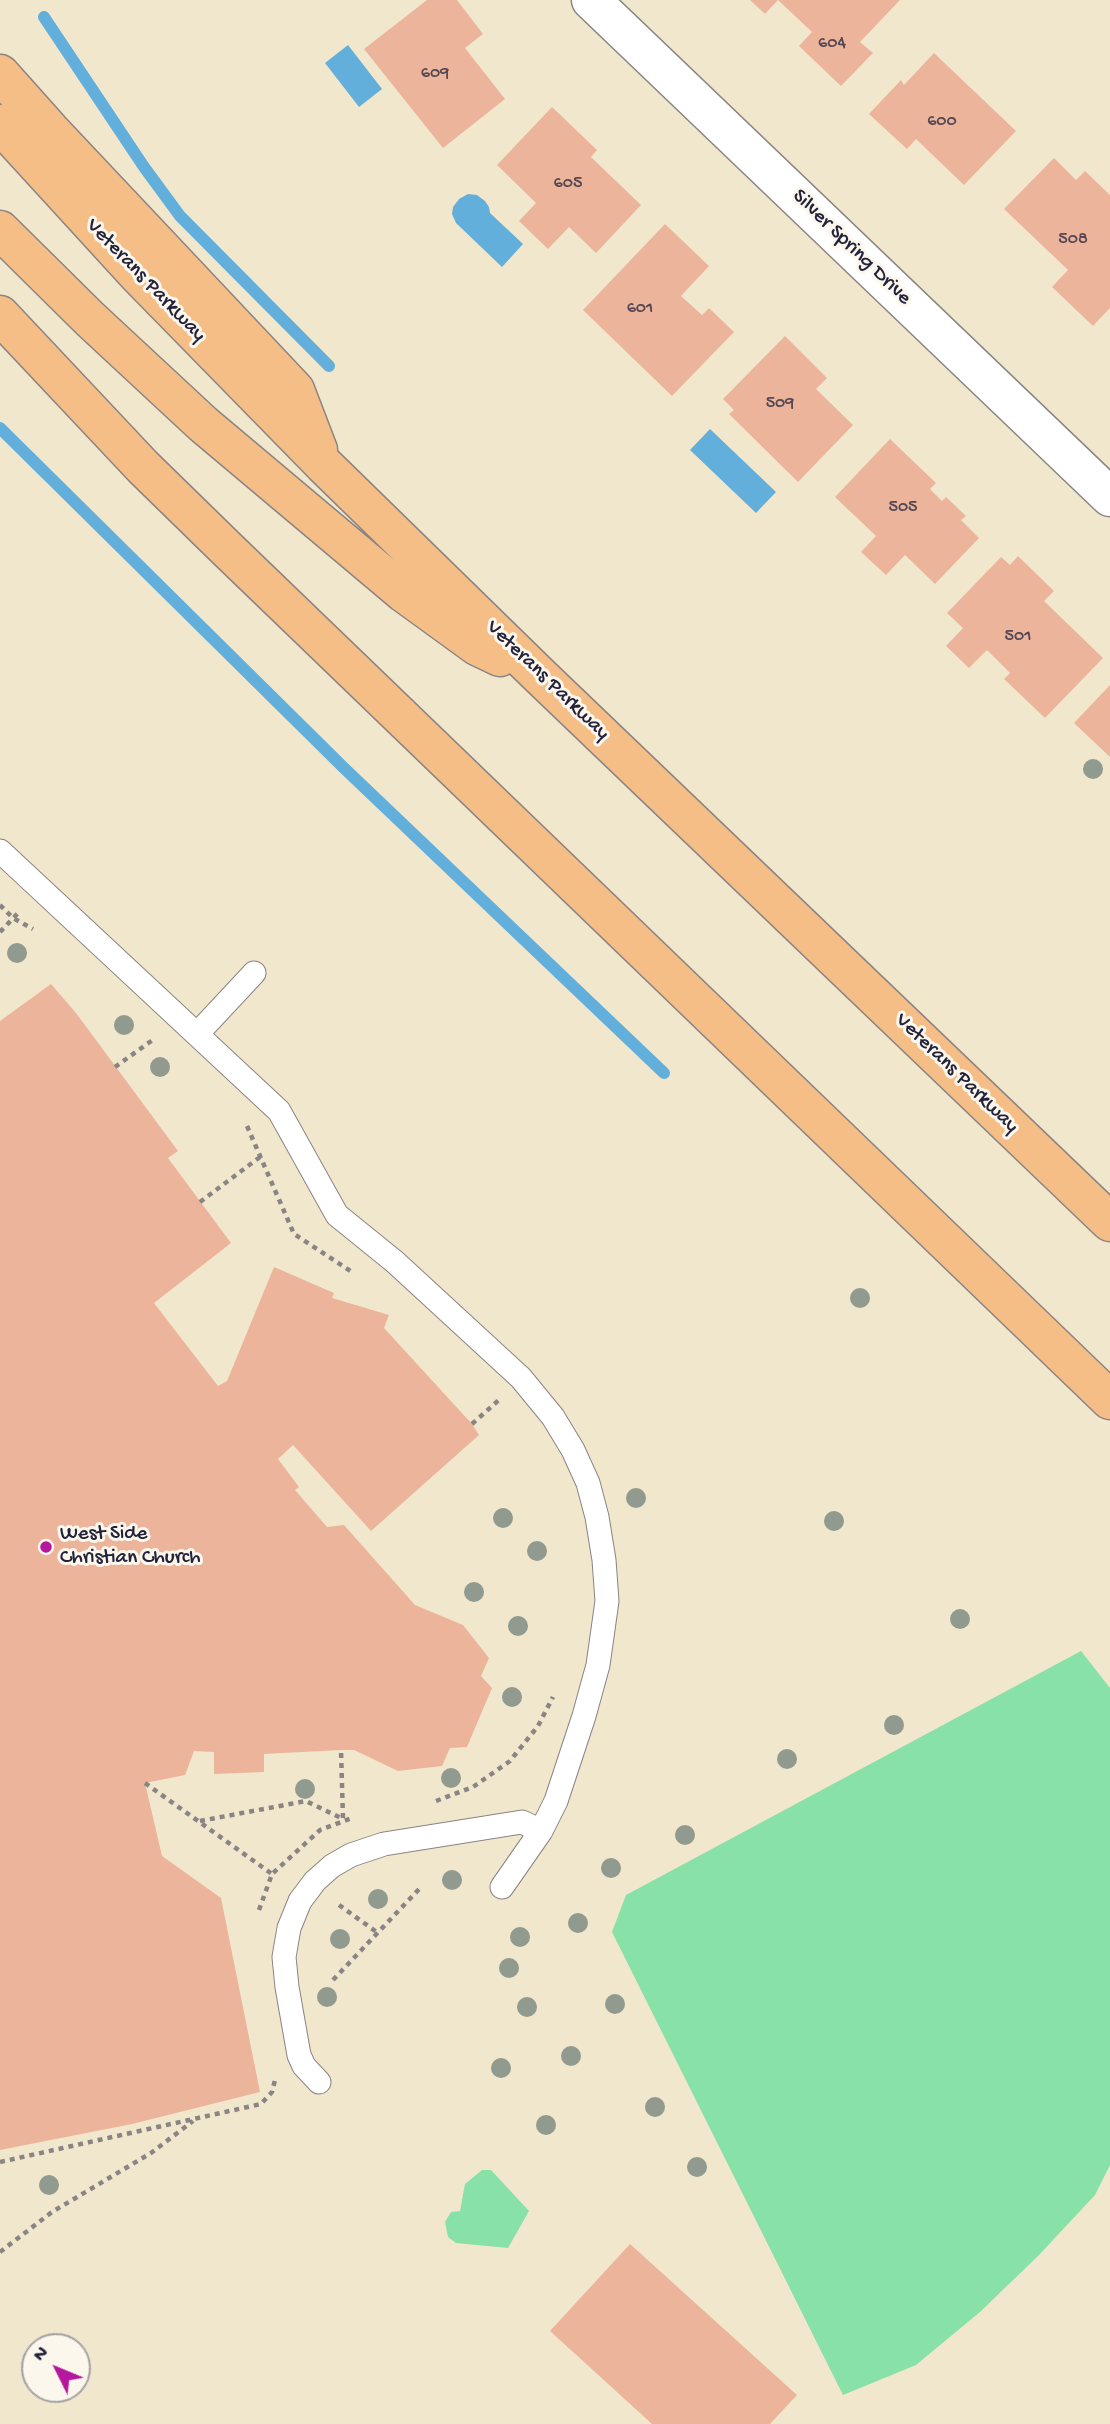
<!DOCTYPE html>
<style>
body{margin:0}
#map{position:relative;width:1110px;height:2424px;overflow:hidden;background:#f1e7cc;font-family:"Gochi Hand",sans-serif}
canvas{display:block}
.north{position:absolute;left:21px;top:2333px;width:70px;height:70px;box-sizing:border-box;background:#fbf7ec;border:2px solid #a4a2a5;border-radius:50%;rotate:313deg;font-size:19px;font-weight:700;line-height:28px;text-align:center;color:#22223b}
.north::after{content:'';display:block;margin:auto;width:24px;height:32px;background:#b5179e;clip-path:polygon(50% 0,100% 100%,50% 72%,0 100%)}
</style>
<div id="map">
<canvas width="1110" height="2424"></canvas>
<div class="north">N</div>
</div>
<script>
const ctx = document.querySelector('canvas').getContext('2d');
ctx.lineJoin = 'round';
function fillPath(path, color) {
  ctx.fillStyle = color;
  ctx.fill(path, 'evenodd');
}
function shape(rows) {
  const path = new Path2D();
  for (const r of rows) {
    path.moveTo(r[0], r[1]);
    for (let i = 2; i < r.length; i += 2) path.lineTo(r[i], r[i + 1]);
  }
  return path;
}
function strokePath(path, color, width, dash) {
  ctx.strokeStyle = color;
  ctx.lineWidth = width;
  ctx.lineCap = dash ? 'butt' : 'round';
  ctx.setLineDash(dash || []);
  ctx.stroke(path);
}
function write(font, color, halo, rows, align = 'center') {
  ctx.font = font + ' "Gochi Hand",sans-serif';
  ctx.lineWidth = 6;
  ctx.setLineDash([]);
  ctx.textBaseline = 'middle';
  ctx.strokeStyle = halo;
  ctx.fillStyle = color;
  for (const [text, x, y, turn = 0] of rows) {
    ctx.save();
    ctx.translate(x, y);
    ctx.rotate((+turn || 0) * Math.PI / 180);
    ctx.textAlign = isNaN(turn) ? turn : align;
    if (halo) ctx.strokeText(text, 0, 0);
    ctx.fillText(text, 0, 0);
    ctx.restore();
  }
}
fillPath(shape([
 [1081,1651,1110,1688,1110,2165,1095,2195,1039,2255,980,2312,916,2365,843,2395,612,1932,626,1895],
 [482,2170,491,2170,529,2211,508,2248,456,2243,448,2237,445,2222,451,2212,460,2211,465,2184]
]), '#88e1a6');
fillPath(shape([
 [348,45,382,89,359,107,325,63],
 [468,194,477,195,485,201,489,207,490,213,523,244,502,267,456,223,452,214,453,207,459,199],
 [710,429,776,492,756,513,690,450]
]), '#63afdc');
strokePath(shape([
 [44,17,144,167,180,216,329,366],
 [0,428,345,769,664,1073]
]), '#63afdc', 12);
fillPath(shape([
 [427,0,457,0,483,34,465,48,505,99,443,148,364,49],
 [750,0,778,0,765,14],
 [778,0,900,0,860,42,873,53,841,86,799,46,812,32],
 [934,53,1016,131,964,185,916,139,907,149,869,114,901,80,904,85],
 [552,107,597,150,591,157,641,205,596,253,569,227,548,249,519,221,536,203,497,165],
 [1054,158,1076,180,1085,171,1110,195,1110,308,1093,326,1052,287,1068,270,1004,209],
 [665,224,709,266,681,296,702,315,709,308,734,332,672,396,583,310],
 [785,336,827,378,816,389,853,425,798,482,729,414,734,410,723,399],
 [890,439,936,483,930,489,942,501,946,497,966,516,961,520,979,538,935,584,905,555,886,575,861,552,876,536,835,497],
 [1018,556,1054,591,1044,601,1103,658,1045,718,1004,679,1010,673,987,650,969,668,946,646,963,628,947,613,1001,557,1010,565],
 [1110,685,1110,757,1074,723],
 [51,984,76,1013,178,1151,168,1158,231,1243,154,1303,218,1386,227,1381,274,1267,334,1293,332,1298,389,1315,384,1328,472,1424,479,1435,371,1531,293,1445,278,1459,299,1487,295,1490,327,1527,344,1525,415,1605,463,1625,489,1658,481,1676,492,1688,467,1747,450,1748,442,1766,398,1771,354,1750,341,1750,264,1754,264,1772,214,1774,214,1752,194,1751,185,1775,145,1783,162,1856,221,1898,260,2092,132,2124,0,2150,0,1021],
 [630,2244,797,2395,770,2424,652,2424,550,2331]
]), '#ecb59b');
const service = shape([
 [0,851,279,1111,337,1215,395,1262,521,1378,553,1417,573,1450,588,1483,597,1517,604,1560,607,1601,598,1665,584,1716,556,1801,541,1831,502,1887],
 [198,1033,254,973],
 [319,2082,304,2066,299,2055,287,1987,284,1957,289,1928,300,1901,315,1881,332,1866,351,1855,384,1844,522,1822,541,1831]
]);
const minor = shape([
 [591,0,1110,497]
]);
const trunk = shape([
 [0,74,50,130,295,390,318,450],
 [0,124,138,275,324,465,540,676,1110,1222],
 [0,230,90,319,203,424,404,593,477,646,500,657],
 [0,315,143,467,228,550,1110,1400]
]);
strokePath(service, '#8a8484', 25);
strokePath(minor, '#8a8484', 41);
strokePath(trunk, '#8a8484', 41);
strokePath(shape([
 [0,905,13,918,33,929],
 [0,932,20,911],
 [115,1067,154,1039],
 [247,1126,294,1234,352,1272],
 [200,1202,260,1157],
 [472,1424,500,1399],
 [145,1783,272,1874],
 [436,1801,473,1787,510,1761,538,1726,553,1697],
 [200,1821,306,1801,343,1819,341,1750],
 [339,1905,378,1933],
 [259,1910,272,1874,320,1830,352,1818],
 [333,1980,422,1886],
 [0,2162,261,2104,272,2092,275,2080],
 [0,2252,52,2212,151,2153,193,2121]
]), '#8a8484', 4.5, [5, 5]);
strokePath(service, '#fff', 23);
strokePath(minor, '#fff', 38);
strokePath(trunk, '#f6be87', 38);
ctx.fillStyle = '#909a8e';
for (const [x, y] of [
 [1093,769],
 [17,953],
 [124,1025],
 [160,1067],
 [860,1298],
 [636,1498],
 [503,1518],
 [834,1521],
 [537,1551],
 [474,1592],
 [960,1619],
 [518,1626],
 [512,1697],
 [894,1725],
 [787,1759],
 [451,1778],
 [305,1789],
 [685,1835],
 [611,1868],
 [452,1880],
 [378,1899],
 [578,1923],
 [520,1937],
 [340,1939],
 [509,1968],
 [327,1997],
 [615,2004],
 [527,2007],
 [571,2056],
 [501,2068],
 [655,2107],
 [546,2125],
 [697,2167],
 [49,2185]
]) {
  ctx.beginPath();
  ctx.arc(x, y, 10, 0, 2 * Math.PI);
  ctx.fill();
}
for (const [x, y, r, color] of [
 [46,1547,7,"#b5179e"]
]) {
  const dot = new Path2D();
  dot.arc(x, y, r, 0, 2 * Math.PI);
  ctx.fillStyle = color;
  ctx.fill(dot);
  strokePath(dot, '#fbf7ec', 2.5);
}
write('18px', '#544753', null, [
 ["604",832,44],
 ["609",435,74],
 ["600",942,122],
 ["605",568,184],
 ["508",1073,240],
 ["601",640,309],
 ["509",780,404],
 ["505",903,508],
 ["501",1018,637]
]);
write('21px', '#22223b', '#fbf7ec', [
 ["Silver Spring Drive",851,248,44],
 ["Veterans Parkway",145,281,46],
 ["Veterans Parkway",547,681,44],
 ["Veterans Parkway",956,1074,44]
]);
write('21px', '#22223b', '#fbf7ec', [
 ["West Side",60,1535],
 ["Christian Church",60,1559]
], 'left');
</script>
